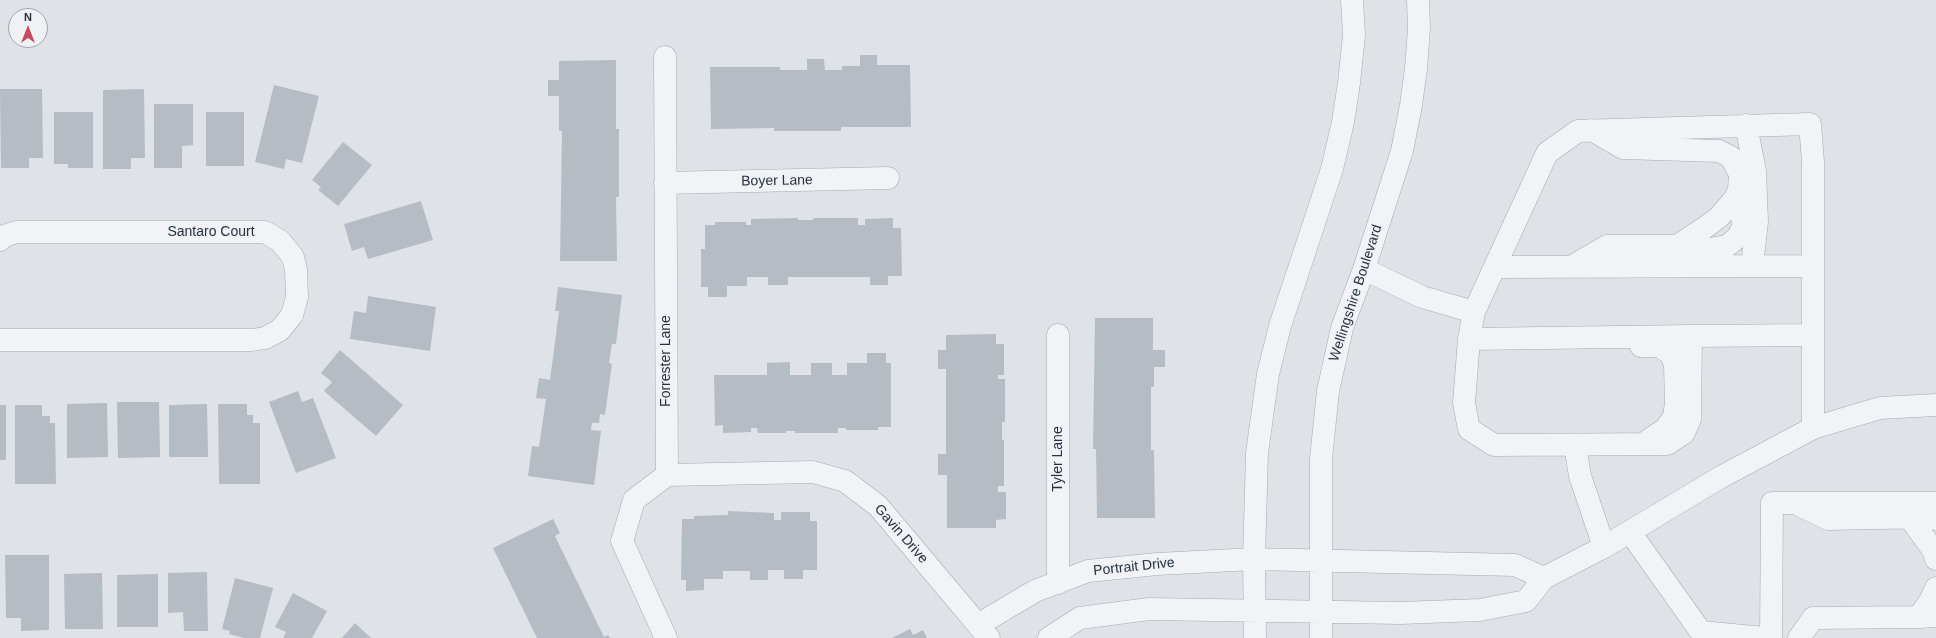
<!DOCTYPE html>
<style>
body{margin:0}
#map{position:relative;width:1936px;height:638px;overflow:hidden;background:#dfe3e8;font-family:Helvetica,sans-serif}
canvas{display:block}
.north{position:absolute;left:8px;top:8px;width:40px;height:40px;box-sizing:border-box;background:#eef2f5;border:1px solid #9fa5ac;border-radius:50%;rotate:0deg;font-size:11px;font-weight:700;line-height:16px;text-align:center;color:#29313e}
.north::after{content:'';display:block;margin:auto;width:14px;height:18px;background:#c84962;clip-path:polygon(50% 0,100% 100%,50% 72%,0 100%)}
</style>
<div id="map">
<canvas width="1936" height="638"></canvas>
<div class="north">N</div>
</div>
<script>
const ctx = document.querySelector('canvas').getContext('2d');
ctx.lineJoin = 'round';
function fillPath(path, color) {
  ctx.fillStyle = color;
  ctx.fill(path, 'evenodd');
}
function shape(rows) {
  const path = new Path2D();
  for (const r of rows) {
    path.moveTo(r[0], r[1]);
    for (let i = 2; i < r.length; i += 2) path.lineTo(r[i], r[i + 1]);
  }
  return path;
}
function strokePath(path, color, width, dash) {
  ctx.strokeStyle = color;
  ctx.lineWidth = width;
  ctx.lineCap = dash ? 'butt' : 'round';
  ctx.setLineDash(dash || []);
  ctx.stroke(path);
}
function write(font, color, halo, rows, align = 'center') {
  ctx.font = font + ' Helvetica,sans-serif';
  ctx.lineWidth = 3;
  ctx.setLineDash([]);
  ctx.textBaseline = 'middle';
  ctx.strokeStyle = halo;
  ctx.fillStyle = color;
  for (const [text, x, y, turn = 0] of rows) {
    ctx.save();
    ctx.translate(x, y);
    ctx.rotate((+turn || 0) * Math.PI / 180);
    ctx.textAlign = isNaN(turn) ? turn : align;
    if (halo) ctx.strokeText(text, 0, 0);
    ctx.fillText(text, 0, 0);
    ctx.restore();
  }
}
fillPath(shape([
 [860,55,877,55,877,65,910,65,911,127,841,127,841,131,774,131,774,128,711,129,710,67,780,67,780,70,807,70,807,59,824,59,825,70,842,70,842,66,860,66],
 [616,60,616,129,619,129,619,197,616,197,617,261,560,261,562,131,559,131,559,96,548,96,548,80,559,80,559,61],
 [274,85,319,96,302,163,286,159,284,169,255,162],
 [0,89,42,89,43,158,29,158,29,168,1,168],
 [144,89,145,158,131,158,131,169,103,169,103,90],
 [154,104,193,104,193,145,182,146,182,168,154,168],
 [54,112,93,112,93,168,68,168,68,164,54,164],
 [206,112,244,112,244,166,206,166],
 [343,142,372,165,338,206,318,190,321,187,312,180],
 [421,201,433,240,368,259,364,247,352,251,344,224],
 [798,218,798,220,813,220,813,218,858,218,858,225,865,225,865,219,893,218,893,228,901,228,902,276,888,276,888,285,870,285,870,277,788,277,788,285,768,285,768,277,747,277,747,286,727,286,727,297,708,297,708,287,701,287,701,249,705,249,705,225,715,225,715,222,746,222,746,225,751,225,751,219],
 [558,287,622,295,616,344,612,344,609,363,612,364,605,415,600,414,599,423,592,423,591,430,601,431,594,485,528,476,532,446,539,447,546,399,536,398,539,378,550,380,559,311,555,311],
 [368,296,436,307,430,351,350,339,354,311,366,313],
 [1095,318,1153,318,1153,350,1165,350,1165,367,1154,367,1154,387,1151,387,1151,450,1154,450,1155,518,1097,518,1096,449,1093,449],
 [996,334,996,344,1004,344,1004,375,998,375,998,379,1005,379,1005,422,1002,422,1002,440,1004,440,1004,486,998,486,998,492,1006,492,1006,519,996,520,996,528,947,528,947,475,938,475,938,454,946,454,946,369,938,369,938,350,946,350,946,335],
 [340,350,403,405,376,436,324,391,332,382,321,373],
 [867,353,886,353,886,363,891,363,891,427,878,427,878,430,846,430,846,428,838,428,838,433,795,433,795,431,786,431,786,433,758,433,757,428,751,428,751,432,723,433,723,425,715,426,714,375,767,375,767,363,790,362,790,375,811,375,811,363,832,363,832,375,847,375,847,363,867,363],
 [298,391,302,402,313,398,336,458,296,473,269,402],
 [117,402,159,402,160,457,118,458],
 [107,403,108,457,67,458,67,404],
 [207,404,208,457,169,457,169,405],
 [218,404,247,404,247,415,253,415,253,423,260,423,260,484,219,484],
 [0,405,6,405,6,460,0,460],
 [15,405,42,405,42,416,50,416,50,423,55,423,56,484,15,484],
 [728,511,774,513,774,520,781,520,781,512,810,512,810,521,817,521,817,570,803,570,803,579,784,579,784,570,768,570,768,580,750,580,750,571,723,571,723,579,704,579,704,590,686,591,686,580,681,580,682,519,694,519,694,516,728,515],
 [553,519,560,533,555,536,604,637,608,635,610,638,537,638,493,548],
 [5,555,49,555,49,630,21,631,21,618,6,618],
 [207,572,208,631,184,631,183,612,168,613,168,573],
 [102,573,103,629,65,629,64,574],
 [158,574,158,627,117,627,117,575],
 [235,578,273,588,260,638,244,638,229,634,230,631,222,629],
 [293,593,327,611,312,638,283,638,286,632,275,627],
 [355,623,371,638,342,638],
 [910,629,913,635,923,630,927,638,892,638]
]), '#b6bcc4');
const minor = shape([
 [665,57,667,475],
 [1746,125,1755,171,1757,222,1752,266],
 [665,183,888,178],
 [0,240,4,236,16,232,265,232,280,241,293,257,296,270,297,297,292,315,280,330,265,338,252,340,0,340],
 [1677,246,1710,249,1727,246,1738,237,1744,225,1738,203],
 [1495,267,1813,266],
 [1571,267,1607,246,1677,246,1703,229,1719,217,1736,197,1739,189,1740,174,1731,157,1719,151,1623,148,1592,130],
 [1364,269,1422,297,1474,312,1547,153,1578,131,1810,124,1813,162,1813,428],
 [1058,335,1058,583],
 [1691,336,1813,335],
 [1469,339,1691,336,1690,419,1684,433,1667,444,1494,445,1469,429,1464,403,1469,339,1474,312],
 [1641,346,1659,346,1671,354,1675,365,1676,403,1674,417,1665,429,1643,444],
 [1575,445,1580,476,1604,547,1721,477,1813,428,1880,408,1936,405],
 [667,475,813,472,845,481,878,506,989,638],
 [1799,505,1828,519,1930,517,1936,519],
 [1910,518,1933,550,1936,559],
 [1630,532,1701,632,1764,638],
 [1919,617,1930,601,1936,588],
 [978,625,1035,591,1088,571,1157,564,1254,559,1515,565,1544,578],
 [666,638,622,541,634,500,667,475],
 [1049,638,1080,618,1149,609,1401,613,1480,610,1526,601,1544,578,1604,547],
 [1255,638,1254,559,1257,453,1268,374,1280,326,1332,169,1343,122,1349,83,1354,35,1352,0],
 [1321,638,1321,459,1328,391,1342,328,1364,269,1402,151,1411,105,1416,69,1419,28,1418,0],
 [1771,638,1772,503,1936,503],
 [1799,638,1813,618,1919,617,1936,616]
]);
strokePath(minor, '#a5aab2', 23);
strokePath(minor, '#f1f3f6', 22);
write('14px', '#29313e', '#eef2f5', [
 ["Boyer Lane",777,181,-1],
 ["Santaro Court",211,232],
 ["Wellingshire Boulevard",1356,293,-72],
 ["Forrester Lane",666,361,-90],
 ["Tyler Lane",1058,459,-90],
 ["Gavin Drive",901,534,49],
 ["Portrait Drive",1134,567,-6]
]);
</script>
